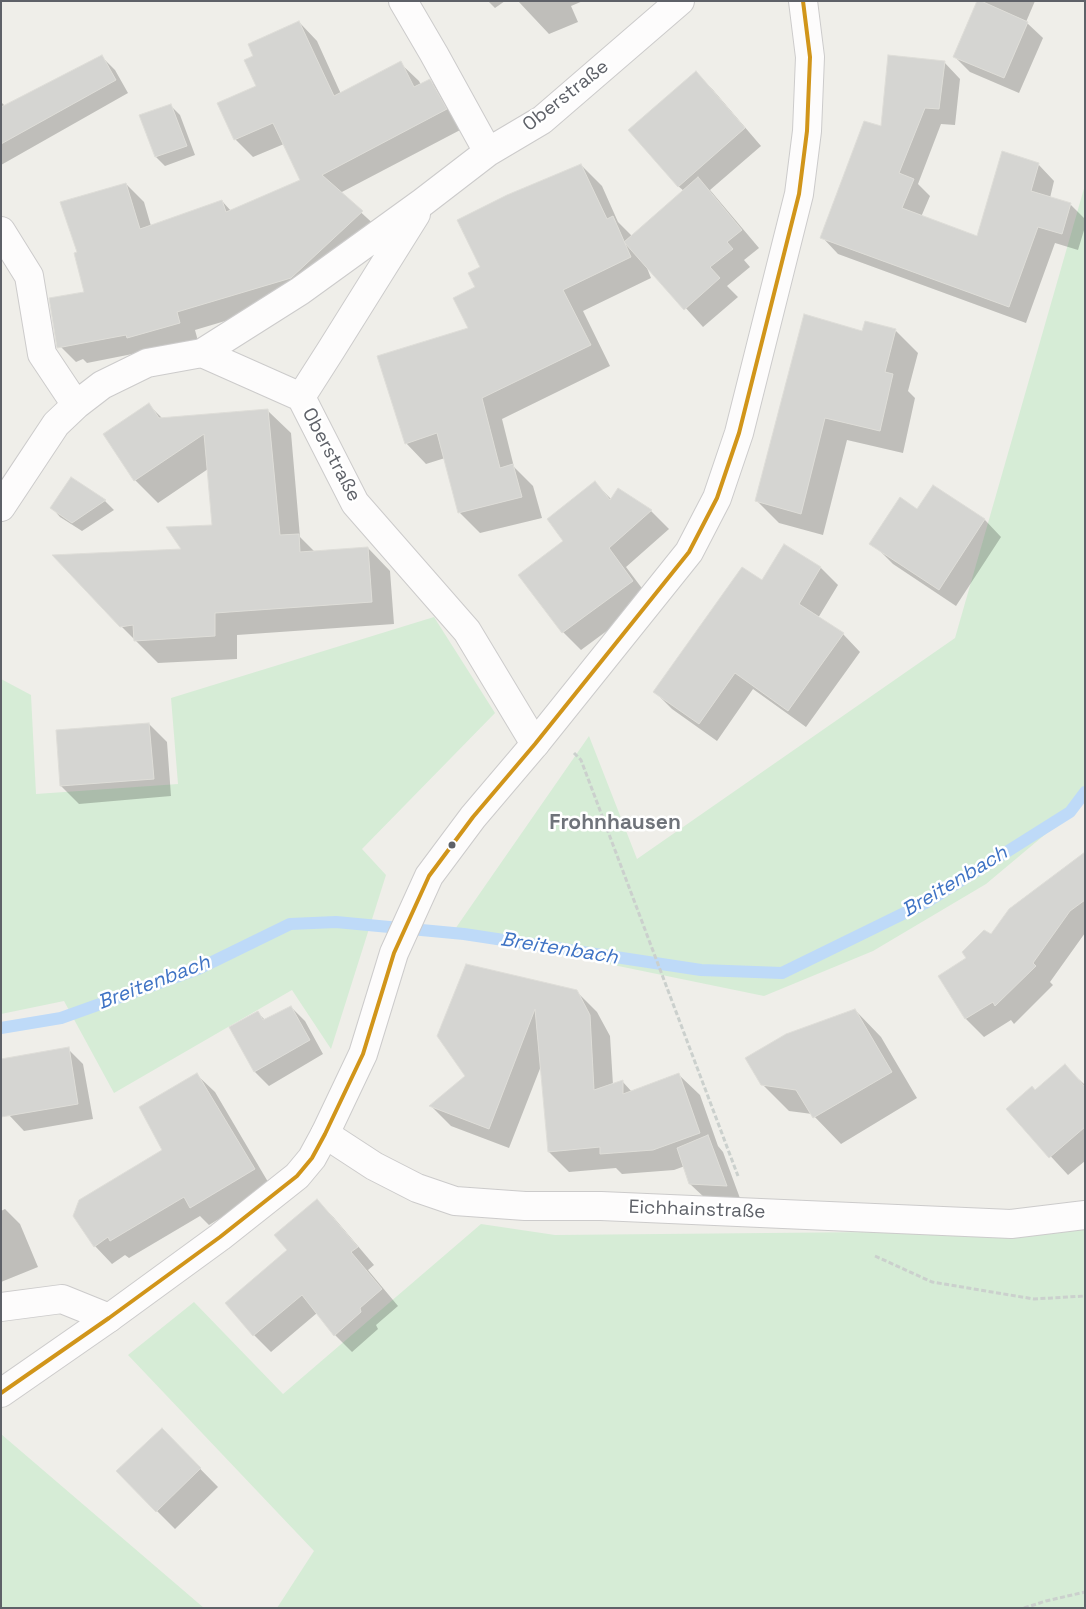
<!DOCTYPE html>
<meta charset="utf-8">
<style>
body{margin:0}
#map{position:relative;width:1086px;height:1609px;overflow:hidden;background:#efeee9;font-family:"Space Grotesk",sans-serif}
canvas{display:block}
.frame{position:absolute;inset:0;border:2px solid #5e6168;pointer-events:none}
</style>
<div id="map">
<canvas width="1086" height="1609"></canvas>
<div class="frame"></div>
</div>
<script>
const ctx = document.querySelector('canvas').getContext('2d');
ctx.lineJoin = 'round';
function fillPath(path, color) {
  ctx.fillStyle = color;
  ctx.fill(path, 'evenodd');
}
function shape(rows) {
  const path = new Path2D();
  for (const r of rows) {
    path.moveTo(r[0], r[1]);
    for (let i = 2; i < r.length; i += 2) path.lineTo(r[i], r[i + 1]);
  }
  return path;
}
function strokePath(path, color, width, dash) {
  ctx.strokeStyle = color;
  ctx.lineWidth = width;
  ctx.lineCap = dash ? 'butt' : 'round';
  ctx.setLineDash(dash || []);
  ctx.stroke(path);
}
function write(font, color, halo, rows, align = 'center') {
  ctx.font = font + ' "Space Grotesk",sans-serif';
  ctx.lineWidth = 5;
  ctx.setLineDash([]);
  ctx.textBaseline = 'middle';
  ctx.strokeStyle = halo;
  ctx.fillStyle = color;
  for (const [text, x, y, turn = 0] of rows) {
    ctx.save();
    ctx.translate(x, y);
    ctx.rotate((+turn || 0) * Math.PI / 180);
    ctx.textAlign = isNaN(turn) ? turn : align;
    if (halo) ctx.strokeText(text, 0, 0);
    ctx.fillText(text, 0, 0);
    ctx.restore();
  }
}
fillPath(shape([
 [1085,185,1085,801,986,884,873,951,764,996,453,932,589,736,637,859,955,638],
 [434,617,495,713,362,849,386,875,331,1049,292,990,114,1093,64,1001,1,1014,1,679,31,695,36,794,178,784,171,698],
 [481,1224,555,1235,1085,1230,1085,1608,277,1608,314,1551,128,1355,194,1302,283,1394],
 [1,1434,204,1608,1,1608]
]), '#d6ecd6');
fillPath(shape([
 [488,1,505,1,495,8],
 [518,1,583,1,571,6,578,22,549,34],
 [979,1,1035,1,1026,22,1043,38,1019,93,970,72,955,57],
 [299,22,317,41,341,94,400,63,419,81,421,85,430,80,448,98,464,128,340,193,380,230,309,296,195,330,198,341,87,363,83,359,76,362,58,344,86,293,79,253,126,184,144,202,151,226,222,201,231,211,301,181,284,144,253,157,235,139,258,87,255,56],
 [102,57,115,70,128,93,1,165,1,102,5,106],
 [944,62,960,79,955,125,941,124,918,184,930,196,921,217,978,238,1038,164,1054,181,1050,198,1070,204,1085,219,1085,227,1078,250,1055,243,1026,323,838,254,822,237,882,128],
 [696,73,713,90,761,146,710,190,759,248,744,260,750,267,727,286,738,297,703,327,645,263,651,278,583,311,610,366,502,419,514,467,533,486,542,518,480,533,459,512,445,458,426,464,406,443,469,329,482,268,581,165,602,186,618,222,632,236,684,191,678,186],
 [171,106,180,115,195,155,165,166,156,157],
 [895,330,918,353,908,391,915,398,903,453,847,440,823,535,779,523,757,501,863,332],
 [149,405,163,419,268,411,291,433,300,537,315,552,368,548,390,571,394,624,237,635,237,659,158,663,121,626,183,550,213,526,208,469,158,503,135,480],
 [71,479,105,501,114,510,82,531,60,517,52,508],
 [595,483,612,500,618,490,651,511,669,529,626,567,650,599,581,650,563,632,565,542],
 [933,487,985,520,1001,537,956,606,893,564,876,547,918,510],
 [784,546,821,568,838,585,818,618,843,634,860,652,806,727,753,689,717,741,672,709,655,692,763,582],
 [149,724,167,742,171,796,79,804,61,786],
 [1085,853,1085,933,1050,982,1053,985,1014,1024,1011,1020,984,1037,966,1019,940,977,968,959,991,936],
 [576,991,597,1012,610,1036,613,1085,622,1081,632,1092,679,1075,700,1095,718,1146,723,1152,741,1201,706,1199,690,1184,685,1166,674,1170,622,1174,616,1168,569,1172,549,1152,541,1066,509,1148,451,1126,431,1106,467,1076,438,1036],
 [291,1007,305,1021,323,1054,269,1086,255,1072,231,1028,258,1013,266,1021],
 [855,1010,881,1037,917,1098,841,1144,812,1114,789,1111,762,1084],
 [68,1049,83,1064,93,1119,24,1131,9,1115],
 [1065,1066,1085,1085,1085,1161,1068,1175,1008,1110,1035,1091],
 [197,1075,215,1092,271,1187,209,1225,200,1216,129,1258,125,1255,112,1264,95,1246,164,1151],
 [317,1201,334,1218,374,1265,368,1270,398,1306,376,1325,378,1329,352,1352,335,1335,317,1313,271,1352,254,1335,288,1250],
 [5,1209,20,1224,38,1267,1,1282,1,1211],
 [162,1430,218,1487,175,1529,157,1511]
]), '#0003');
strokePath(shape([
 [1,1028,61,1018,198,969,290,924,336,922,464,934,701,970,782,973,927,902,1070,812,1085,792]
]), '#bedaf8', 12);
const building = shape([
 [977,1,981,1,1028,22,1004,78,953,57,977,1],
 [299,21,334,96,401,61,414,87,430,79,447,109,322,175,363,211,291,278,177,312,180,323,127,338,126,335,57,348,49,298,84,292,74,253,77,252,60,202,126,183,140,229,222,200,226,212,300,180,273,123,234,140,217,103,256,86,244,60,253,56,248,44,299,21],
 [102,55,116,80,1,144,1,107,102,55],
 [888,55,945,61,939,109,925,108,899,173,914,179,902,208,977,236,1002,151,1039,163,1031,191,1071,203,1062,234,1038,227,1009,307,820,238,864,121,881,126,888,55],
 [696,71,745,128,678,187,628,130,696,71],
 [171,104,187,146,155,157,139,115,171,104],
 [581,164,607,219,613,216,631,257,563,290,591,345,482,398,500,468,513,464,522,497,458,513,437,433,405,444,377,356,468,328,453,298,475,287,468,273,480,267,457,220,507,195,581,164],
 [698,177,742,230,727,242,733,249,710,267,720,278,684,310,624,242,698,177],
 [804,314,862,331,865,321,896,329,885,372,893,374,880,431,825,418,801,514,755,501,804,314],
 [149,403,159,418,268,409,280,535,299,534,300,552,368,547,372,602,215,613,215,636,134,641,133,625,120,627,52,555,181,549,166,527,212,525,204,434,134,481,103,434,149,403],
 [71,477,106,500,72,523,50,508,71,477],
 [595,481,610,500,618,488,652,510,609,548,633,581,562,633,518,575,563,541,547,519,595,481],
 [933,485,985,519,939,590,869,544,900,497,917,509,933,485],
 [784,544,821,567,799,604,844,633,788,711,735,673,699,724,653,692,742,567,762,580,784,544],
 [149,723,154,779,60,786,56,730,149,723],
 [1085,852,1085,900,1070,911,1033,963,1036,966,995,1006,993,1002,965,1019,938,976,966,958,962,952,984,930,991,934,1009,909,1085,852],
 [466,964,577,990,590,1015,594,1090,623,1080,623,1094,679,1073,700,1133,653,1150,600,1154,600,1147,548,1152,535,1009,489,1129,429,1106,465,1076,437,1036,466,964],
 [291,1006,310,1040,254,1072,229,1027,258,1011,263,1020,291,1006],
 [855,1009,892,1072,813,1118,796,1090,761,1085,745,1058,786,1034,855,1009],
 [69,1047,78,1104,1,1117,1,1059,69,1047],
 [1065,1064,1085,1087,1085,1127,1049,1158,1006,1109,1032,1086,1035,1090,1065,1064],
 [197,1073,255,1169,190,1208,184,1197,110,1241,108,1237,94,1247,73,1216,79,1200,162,1150,139,1107,197,1073],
 [708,1135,727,1186,689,1184,677,1148,708,1135],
 [317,1199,358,1247,351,1252,382,1289,360,1308,361,1312,334,1336,302,1295,253,1336,225,1303,287,1250,274,1235,317,1199],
 [162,1428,201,1468,156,1512,116,1471,162,1428]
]);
fillPath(building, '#d5d5d2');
strokePath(building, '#deddd8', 1);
const minor = shape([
 [403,1,434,54,488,152],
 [1,231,29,276,42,354,76,405],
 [202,353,300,291,423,202,488,152,542,120,680,1],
 [301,397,355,503,467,631,535,744],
 [301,397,331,350,416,214],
 [1,507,56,424,76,405,102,385,147,363,202,353,301,397],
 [325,1134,374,1166,417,1188,455,1201,525,1206,601,1206,1011,1224,1085,1215],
 [1,1307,62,1299,109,1318]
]);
const tertiary = shape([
 [1,1393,109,1318,220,1237,297,1176,312,1158,325,1134,363,1054,394,953,429,876,473,817,535,744,689,552,717,498,739,433,799,194,807,131,810,57,803,1]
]);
strokePath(minor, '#cccbcb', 30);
strokePath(tertiary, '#cccbcb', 30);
strokePath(shape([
 [574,753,581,760,738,1176],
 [875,1256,932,1282,1034,1299,1085,1296],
 [1024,1608,1046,1601,1085,1592]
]), '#cbd0cd', 3, [5, 2.5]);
strokePath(minor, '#fdfcfc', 28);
strokePath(tertiary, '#fdfcfc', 28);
strokePath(shape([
 [1,1393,109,1318,220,1237,297,1176,312,1158,325,1134,363,1054,394,953,429,876,473,817,535,744,689,552,717,498,739,433,799,194,807,131,810,57,803,1]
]), '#d1951a', 4);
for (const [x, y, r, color] of [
 [452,845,4.5,"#5e6168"]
]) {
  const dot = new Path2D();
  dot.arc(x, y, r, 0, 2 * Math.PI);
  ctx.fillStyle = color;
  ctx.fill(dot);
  strokePath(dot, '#fff', 2);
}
write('19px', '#5e6168', '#fff', [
 ["Oberstraße",566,96,-38],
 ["Oberstraße",331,455,62],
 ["Eichhainstraße",697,1210,2]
]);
write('italic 20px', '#3f73c4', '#fff', [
 ["Breitenbach",955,882,-31],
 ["Breitenbach",559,949,9],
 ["Breitenbach",154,983,-21]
]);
write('bold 21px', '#6f737a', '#fff', [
 ["Frohnhausen",615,823]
]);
</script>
